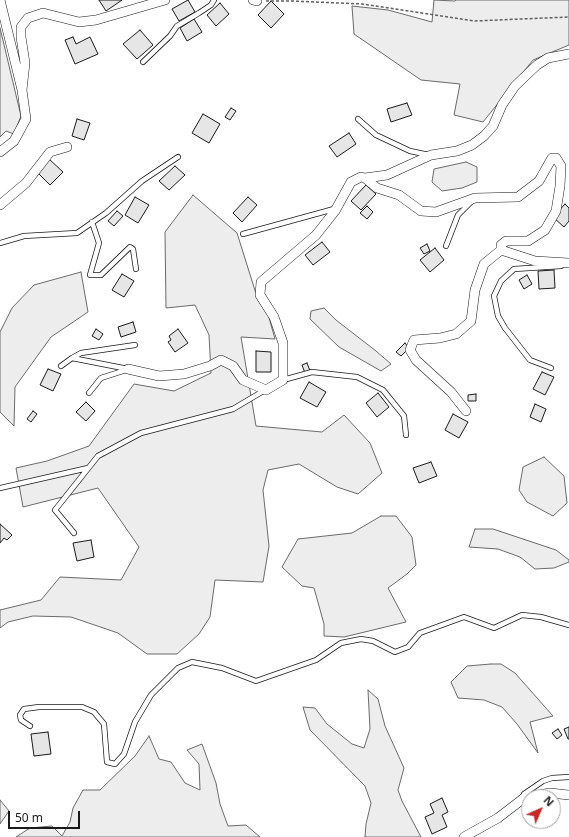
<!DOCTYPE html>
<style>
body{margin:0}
#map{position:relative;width:569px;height:837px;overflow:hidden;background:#fff;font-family:"Noto Sans",sans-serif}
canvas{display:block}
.north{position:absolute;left:521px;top:789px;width:40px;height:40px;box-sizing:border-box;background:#fff;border:1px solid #a3a3a3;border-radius:50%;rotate:45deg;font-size:11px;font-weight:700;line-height:16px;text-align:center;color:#1a1a1a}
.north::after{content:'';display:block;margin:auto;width:14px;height:18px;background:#c62828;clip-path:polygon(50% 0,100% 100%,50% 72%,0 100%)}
.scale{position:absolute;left:8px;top:811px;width:72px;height:18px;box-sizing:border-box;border:2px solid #1a1a1a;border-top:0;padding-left:5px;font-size:12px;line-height:14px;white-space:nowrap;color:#1a1a1a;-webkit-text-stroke:3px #fff;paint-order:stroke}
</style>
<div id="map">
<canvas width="569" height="837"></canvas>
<div class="north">N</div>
<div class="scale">50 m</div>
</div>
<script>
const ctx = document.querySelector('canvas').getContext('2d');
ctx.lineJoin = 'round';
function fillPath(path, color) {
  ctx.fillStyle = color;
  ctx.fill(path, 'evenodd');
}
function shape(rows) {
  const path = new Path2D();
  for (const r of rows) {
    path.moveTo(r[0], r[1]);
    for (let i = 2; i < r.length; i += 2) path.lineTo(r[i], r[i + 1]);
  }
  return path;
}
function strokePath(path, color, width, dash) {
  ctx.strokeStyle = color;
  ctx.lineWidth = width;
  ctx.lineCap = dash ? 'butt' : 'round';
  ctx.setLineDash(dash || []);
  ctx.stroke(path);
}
const built = shape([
 [434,0,455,1,456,0,569,0,569,45,533,60,483,122,454,115,460,84,421,80,354,34,352,6,388,10,432,22,434,0],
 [0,28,21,116,14,134,6,131,0,137,0,28],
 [466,162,477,167,477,182,462,188,442,191,432,182,434,169,466,162],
 [193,195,237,233,258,300,268,314,275,339,241,337,256,426,322,432,344,415,370,443,382,473,358,494,337,487,299,464,268,470,263,490,269,546,263,582,215,580,210,617,199,634,177,654,147,654,118,633,71,617,33,616,8,622,0,628,0,610,41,600,60,577,121,580,139,547,98,488,23,507,16,468,47,461,89,446,134,384,174,391,211,373,209,335,195,305,166,308,165,232,193,195],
 [81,272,88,312,51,337,15,387,14,426,0,412,0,332,12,308,34,285,81,272],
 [324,308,336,320,376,351,391,364,381,371,339,347,310,319,311,311,324,308],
 [544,457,564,476,567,503,553,516,527,502,519,490,523,467,544,457],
 [381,516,396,516,412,537,416,565,407,574,388,588,406,622,344,637,324,636,324,624,314,588,302,586,282,567,298,539,352,533,381,516],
 [475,529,493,529,556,550,569,560,569,562,554,568,535,569,520,557,498,549,469,547,475,529],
 [491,664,501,664,515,673,553,716,530,722,538,753,517,724,502,707,484,700,458,698,451,682,467,666,491,664],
 [368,690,378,699,385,726,404,768,398,790,402,801,421,837,365,837,366,824,371,803,365,786,310,730,303,707,315,708,327,724,352,744,364,748,370,729,368,690],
 [149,736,159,759,171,762,185,783,200,790,199,764,187,750,202,744,216,783,220,804,228,826,246,825,260,837,16,837,30,828,52,826,62,836,70,822,73,808,83,790,100,790,135,756,149,736],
 [0,800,9,811,0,824,0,800]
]);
fillPath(built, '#ededed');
strokePath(built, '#6a6a6a', 1);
const building = shape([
 [99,0,122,0,106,11,99,0],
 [188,0,195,12,179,21,172,9,188,0],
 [271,1,284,14,271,28,258,15,271,1],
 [220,3,229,14,216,26,207,15,220,3],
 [194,19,202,32,187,41,180,28,194,19],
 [140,30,153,45,137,59,123,44,140,30],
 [73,37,76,44,90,37,98,54,75,64,65,40,73,37],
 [407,103,412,115,391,122,387,109,407,103],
 [231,108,236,111,230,120,225,117,231,108],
 [203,114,220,124,209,143,192,133,203,114],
 [77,119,90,123,84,140,72,136,77,119],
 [349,133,356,144,337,157,329,146,349,133],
 [49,159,63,172,50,185,37,172,49,159],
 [175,166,185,175,169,190,159,181,175,166],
 [366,185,376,194,361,210,351,201,366,185],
 [135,197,149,205,138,223,125,215,135,197],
 [248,197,257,205,242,222,233,213,248,197],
 [565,204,569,208,569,221,564,227,553,217,565,204],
 [367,206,373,212,367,219,360,213,367,206],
 [117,211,123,216,114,226,108,221,117,211],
 [322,242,330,252,313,265,305,255,322,242],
 [427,244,430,251,424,254,420,248,427,244],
 [435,248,444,260,430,272,420,260,435,248],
 [554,270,555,288,539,289,538,271,554,270],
 [122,274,134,281,124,297,112,290,122,274],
 [527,275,532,284,524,289,519,280,527,275],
 [133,322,136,332,121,337,118,327,133,322],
 [96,329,103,334,99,340,92,336,96,329],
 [178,329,188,343,175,352,168,342,171,340,169,336,178,329],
 [405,343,409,348,401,356,396,352,405,343],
 [256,351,271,352,271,372,256,372,256,351],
 [307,363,310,371,305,373,302,365,307,363],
 [48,369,61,374,53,391,40,385,48,369],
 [542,372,554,377,545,395,533,389,542,372],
 [309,382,326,392,317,407,300,398,309,382],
 [378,393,389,407,377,417,366,403,378,393],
 [476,394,476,401,468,401,468,395,476,394],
 [86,402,95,411,86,421,76,412,86,402],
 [535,404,546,409,541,422,530,417,535,404],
 [33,411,37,414,31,422,27,419,33,411],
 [453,414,468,422,459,438,445,430,453,414],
 [431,462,437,476,419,483,413,468,431,462],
 [0,524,12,535,7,540,4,538,0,543,0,524],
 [91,540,94,557,77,561,73,543,91,540],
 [569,727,569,739,568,739,564,729,569,727],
 [558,729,562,735,557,739,552,733,558,729],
 [48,732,51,754,34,756,31,734,48,732],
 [442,798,448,812,442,815,447,827,432,834,425,817,434,813,430,804,442,798]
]);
fillPath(building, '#e6e6e6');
strokePath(building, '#1a1a1a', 1);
const service = shape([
 [143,62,170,36,177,26,199,13,211,5,214,0],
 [358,119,376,135,410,151,429,155],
 [92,222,99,243,90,275,101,275,130,247,133,249,136,269],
 [243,234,334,209],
 [0,243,24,236,77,233,106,213,142,181,178,157],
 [446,246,458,215,471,202],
 [61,366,72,358],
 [551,368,530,360,505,328,498,316,494,296,501,281,514,269,561,266],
 [128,369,72,358,81,353,135,345],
 [283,380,312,372,357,377,383,390,404,416,406,435],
 [89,393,101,378,126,370],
 [0,488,88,468],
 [74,533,55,510,98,456,141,433,233,409,265,390],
 [30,726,21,720,20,715,24,709,39,707,82,707,94,712,104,724,107,762,115,764,124,754,135,722,151,695,178,668,192,662,222,668,256,681,316,660,341,643,361,639,373,641,395,652,408,647,420,633,464,617,494,628,522,615,541,617,569,625],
 [524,797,524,794,543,781,552,778,569,777]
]);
const minor = shape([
 [253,0,257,1],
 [22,90,25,63,21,37,21,27,28,18,43,13,79,22,96,20,165,0],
 [0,152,14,141,26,119,22,90,0,0],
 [365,178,387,175,431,155,457,151,472,145,484,136,493,126,502,105,515,86,537,65,548,58,569,54],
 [0,205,26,183,50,152,67,147],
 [128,369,159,376,184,374,210,366,221,360,233,366,243,380,266,390,283,380,283,343,274,317,260,295,261,282,316,235,335,211,351,182,361,177,365,178,377,188,399,195,421,211,436,212,475,198,518,197,539,181,552,158,556,158,561,166,560,186,556,211,545,230,528,241,506,241,501,245,501,250,535,261,569,263],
 [466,411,451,392,416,360,410,350,414,340,440,338,456,334,471,321,475,290,484,264,501,250],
 [529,797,550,793,569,795],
 [464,837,498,818,524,798,529,797]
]);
strokePath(service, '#1a1a1a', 6);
strokePath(minor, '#1a1a1a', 10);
strokePath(shape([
 [266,1,292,1,362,4,474,21,569,17]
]), '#5f5f5f', 1.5, [3, 2]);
strokePath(service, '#fff', 4.5);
strokePath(minor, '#fff', 9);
</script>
